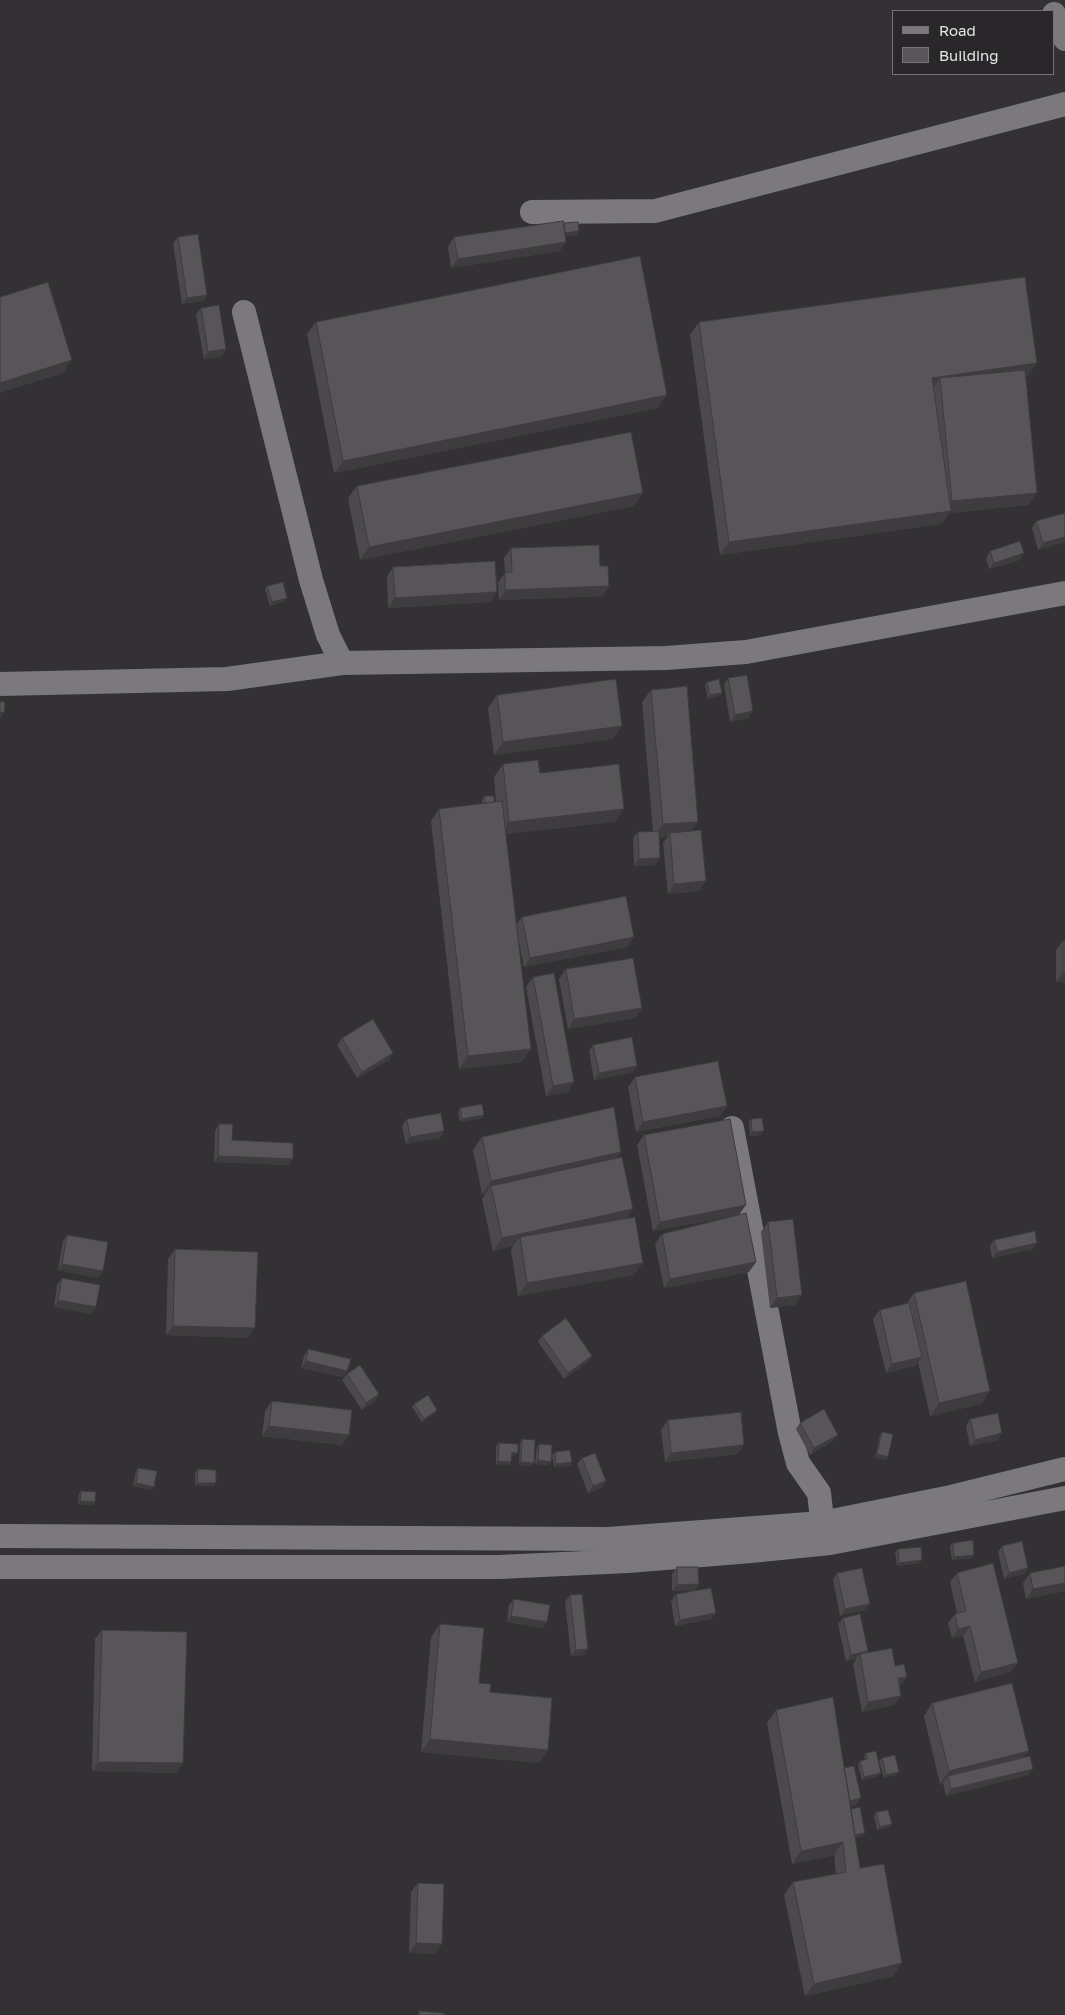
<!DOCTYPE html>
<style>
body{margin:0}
#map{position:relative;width:1065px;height:2015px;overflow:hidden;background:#333134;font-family:"Golos Text",sans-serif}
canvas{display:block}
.legend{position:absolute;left:892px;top:10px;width:162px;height:65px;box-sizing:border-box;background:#29272a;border:1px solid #757376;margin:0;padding:6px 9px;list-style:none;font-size:15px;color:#e7e6e7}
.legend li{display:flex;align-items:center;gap:10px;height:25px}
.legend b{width:25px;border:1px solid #757376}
</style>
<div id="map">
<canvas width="1065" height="2015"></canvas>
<ul class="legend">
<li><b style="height:6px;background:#7b797c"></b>Road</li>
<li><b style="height:14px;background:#585558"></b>Building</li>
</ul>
</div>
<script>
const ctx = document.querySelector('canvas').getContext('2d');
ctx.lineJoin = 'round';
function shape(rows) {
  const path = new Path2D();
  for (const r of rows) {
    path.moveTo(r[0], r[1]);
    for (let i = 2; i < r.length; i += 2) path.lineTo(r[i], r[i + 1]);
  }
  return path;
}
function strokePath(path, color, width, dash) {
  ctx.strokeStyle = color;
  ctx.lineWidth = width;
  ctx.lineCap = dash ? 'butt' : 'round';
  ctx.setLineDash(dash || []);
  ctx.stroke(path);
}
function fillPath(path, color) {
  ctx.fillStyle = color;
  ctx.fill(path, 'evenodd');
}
strokePath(shape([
 [1054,14,1065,39],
 [532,212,655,211,1065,104],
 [244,312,311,580,328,635,342,663],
 [0,684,227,679,342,663,666,658,746,652,1065,593],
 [732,1128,790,1433,798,1463,819,1493,824,1537],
 [0,1536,608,1539,822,1523,951,1497,1065,1469],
 [0,1567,499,1567,628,1561,751,1551,830,1543,1065,1498]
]), '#7b797c', 24);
fillPath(shape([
 [564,223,577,235,566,236,560,251,451,268,448,247,454,237],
 [178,237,207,295,203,301,182,304,173,243],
 [201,308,226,349,222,356,204,359,196,315],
 [316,322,658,408,334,473,307,334],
 [699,322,1028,376,1026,376,1037,493,1028,505,949,513,942,524,720,555,690,335],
 [357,486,634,506,360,560,348,498],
 [1065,513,1065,542,1038,550,1032,528,1036,521],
 [511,548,600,566,609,586,602,596,499,600,498,582,505,573,504,558],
 [990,551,1024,553,1020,560,989,569,986,558],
 [393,567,497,592,490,602,388,608,387,577],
 [267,586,287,598,285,601,270,606,265,589],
 [728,678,748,718,730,722,724,685],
 [707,682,722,693,720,696,708,699,705,685],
 [651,690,698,822,691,831,699,891,668,894,663,843,668,836,659,837,660,858,655,865,634,866,633,838,638,832,653,831,642,702],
 [497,695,613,739,494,755,488,708],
 [503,764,540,773,624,809,615,822,506,834,516,925,522,917,634,937,627,947,524,967,518,938,522,1062,459,1069,431,821,439,809,482,804,482,800,484,796,494,802,496,802,494,777],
 [1063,941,1065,941,1065,982,1056,982,1056,950],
 [566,969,642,1008,635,1018,568,1029,559,979],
 [533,977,568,1092,546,1096,526,987],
 [342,1038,389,1060,357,1078,337,1045],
 [593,1045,633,1072,594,1080,589,1051],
 [635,1077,720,1116,636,1132,628,1087],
 [460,1108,484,1115,482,1118,460,1122,458,1112],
 [407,1119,444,1131,440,1138,406,1144,402,1126],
 [751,1119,764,1131,761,1135,750,1136,749,1122],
 [219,1124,232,1140,293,1159,288,1165,214,1162,215,1131],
 [644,1135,739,1215,749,1272,664,1288,655,1244,662,1234,739,1215,653,1231,637,1145],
 [482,1137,621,1152,617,1158,634,1275,518,1296,511,1250,513,1246,493,1251,482,1199,486,1193,482,1194,473,1150],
 [768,1222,795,1305,770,1308,761,1232],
 [67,1235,103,1271,98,1278,58,1270,63,1241],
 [994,1240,1033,1249,992,1258,990,1246],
 [175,1249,248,1338,166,1335,168,1259],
 [62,1278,92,1314,54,1307,57,1285],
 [914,1293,990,1391,981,1404,930,1416,918,1362,915,1366,886,1373,873,1319,880,1310,907,1303],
 [542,1336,588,1362,564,1379,538,1342],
 [308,1349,343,1377,301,1368,304,1356],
 [347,1374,375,1401,362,1410,342,1380],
 [272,1401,342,1445,262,1436,265,1411],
 [414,1404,435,1413,422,1422,412,1407],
 [970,1419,998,1440,970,1446,966,1426],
 [668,1420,744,1445,737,1454,665,1462,661,1430],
 [800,1423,833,1441,810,1455,796,1429],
 [882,1432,888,1457,886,1460,875,1458,880,1435],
 [522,1439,534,1463,531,1466,519,1465,520,1443],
 [499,1443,515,1456,511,1456,511,1462,509,1465,496,1464,496,1446],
 [539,1444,548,1465,535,1464,537,1447],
 [555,1452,572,1462,570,1466,554,1467,552,1455],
 [582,1458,606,1481,601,1488,588,1493,577,1464],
 [138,1468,152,1490,133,1486,136,1471],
 [198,1469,214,1486,195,1486,195,1473],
 [81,1491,93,1505,78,1504,79,1494],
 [953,1543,972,1558,952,1560,950,1546],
 [1002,1546,1028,1568,1024,1574,1004,1579,998,1552],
 [898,1549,920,1563,897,1566,895,1552],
 [1065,1566,1065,1591,1026,1599,1023,1583,1030,1573],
 [677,1567,699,1584,694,1591,672,1591,672,1574],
 [837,1573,865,1610,840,1616,833,1579],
 [957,1573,1011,1672,975,1682,963,1636,952,1638,948,1623,955,1614,957,1613,950,1582],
 [676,1594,716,1613,711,1619,675,1626,671,1601],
 [570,1595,584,1655,571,1656,565,1602],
 [514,1599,543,1628,507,1622,509,1605],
 [843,1618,868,1651,867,1653,895,1666,907,1677,900,1686,894,1705,862,1712,853,1664,856,1659,846,1661,838,1624],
 [440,1624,479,1683,490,1692,539,1763,421,1752,431,1637],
 [102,1630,183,1763,176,1773,92,1771,95,1639],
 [932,1703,1024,1757,1033,1769,1028,1775,946,1796,943,1783,940,1784,924,1716],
 [776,1710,844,1768,861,1798,856,1805,850,1806,851,1809,863,1836,855,1838,860,1868,893,1976,805,1996,784,1895,793,1882,836,1874,834,1855,792,1864,767,1723],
 [866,1753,881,1773,878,1776,862,1780,858,1764,860,1761,865,1760,864,1756],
 [882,1758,896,1775,884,1778,879,1761],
 [876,1812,892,1824,890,1827,877,1830,874,1816],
 [418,1883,435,1954,409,1953,411,1892]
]), '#4c494c');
fillPath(shape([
 [579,231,577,235,560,237,562,234],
 [566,242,560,251,451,268,458,259],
 [207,295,203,301,182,304,187,298],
 [226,349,222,356,204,359,208,352],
 [72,360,63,373,0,393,0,383],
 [1037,363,1028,376,941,388,940,378,933,389,932,378],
 [667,395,658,408,334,473,343,461],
 [643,493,634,506,360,560,369,547],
 [1037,493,1028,505,949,513,942,524,720,555,729,542,945,512,952,501],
 [1065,537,1065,542,1038,550,1043,543],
 [1024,553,1020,560,989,569,994,563],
 [609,586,602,596,499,600,505,590],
 [497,592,490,602,388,608,395,598],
 [287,598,285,601,270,606,272,602],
 [722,693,720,696,708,699,710,695],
 [753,711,748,718,730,722,735,715],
 [0,712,4,713,0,718],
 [622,726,613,739,494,755,503,742],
 [624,809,615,822,500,835,509,822],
 [698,822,689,834,670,833,668,836,654,837,663,824],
 [660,858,655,865,634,866,639,859],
 [706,881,699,891,668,894,674,884],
 [634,937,627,947,524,967,530,958],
 [1063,972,1065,972,1065,982,1056,982],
 [642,1008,635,1018,568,1029,574,1019],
 [531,1049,522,1062,459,1069,468,1056],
 [393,1053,389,1060,357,1078,362,1072],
 [637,1066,633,1072,594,1080,599,1073],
 [574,1082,568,1092,546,1096,553,1086],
 [727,1106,720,1116,636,1132,643,1122],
 [484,1115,482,1118,460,1122,462,1119],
 [444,1131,440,1138,406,1144,410,1137],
 [764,1131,761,1135,750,1136,752,1132],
 [621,1152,612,1165,491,1186,486,1193,482,1194,491,1181],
 [218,1156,293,1159,288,1165,214,1162],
 [746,1205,739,1215,653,1231,660,1222],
 [633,1209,624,1222,520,1237,513,1246,493,1251,502,1238],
 [1037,1243,1033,1249,992,1258,997,1252],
 [756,1262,749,1272,664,1288,670,1279],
 [643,1263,634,1275,518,1296,527,1283],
 [62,1264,103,1271,98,1278,58,1270],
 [802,1295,795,1305,770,1308,777,1298],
 [58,1300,96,1307,92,1314,54,1307],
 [173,1326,255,1328,248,1338,166,1335],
 [592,1356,588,1362,564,1379,568,1373],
 [922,1357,915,1366,886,1373,892,1364],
 [306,1361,347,1371,343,1377,301,1368],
 [990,1391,981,1404,930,1416,939,1403],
 [379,1394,375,1401,362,1410,366,1403],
 [437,1410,435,1413,422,1422,424,1419],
 [269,1426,349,1435,342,1445,262,1436],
 [1002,1433,998,1440,970,1446,975,1440],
 [838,1435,833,1441,810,1455,814,1448],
 [744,1445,737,1454,665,1462,671,1453],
 [512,1453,518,1453,515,1456,509,1456],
 [877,1454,888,1457,886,1460,875,1458],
 [538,1460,551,1462,548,1465,535,1464],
 [498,1461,511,1462,509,1465,496,1464],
 [521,1462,534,1463,531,1466,519,1465],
 [572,1462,570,1466,554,1467,556,1464],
 [606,1481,601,1488,588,1493,593,1486],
 [136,1483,154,1487,152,1490,133,1486],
 [197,1483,216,1483,214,1486,195,1486],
 [80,1501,95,1502,93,1505,78,1504],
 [974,1555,972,1558,952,1560,954,1557],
 [922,1560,920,1563,897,1566,899,1563],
 [1028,1568,1024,1574,1004,1579,1009,1573],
 [1065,1583,1065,1591,1026,1599,1033,1589],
 [699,1584,694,1591,672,1591,677,1585],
 [870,1604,865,1610,840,1616,845,1609],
 [716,1613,711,1619,675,1626,680,1620],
 [511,1616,547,1622,543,1628,507,1622],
 [970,1626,963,1636,952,1638,958,1629],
 [588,1649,584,1655,571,1656,576,1650],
 [868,1651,864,1657,860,1654,856,1659,846,1661,851,1655],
 [1018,1663,1011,1672,975,1682,981,1672],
 [907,1677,900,1686,891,1688,898,1678],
 [901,1696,894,1705,862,1712,868,1702],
 [430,1739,548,1750,539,1763,421,1752],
 [1029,1751,1020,1764,948,1776,943,1783,940,1784,949,1771],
 [98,1762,183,1763,176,1773,92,1771],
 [1033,1769,1028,1775,946,1796,951,1789],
 [899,1772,896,1775,884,1778,886,1775],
 [881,1773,878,1776,862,1780,864,1777],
 [861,1798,856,1805,845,1807,849,1801],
 [892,1824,890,1827,877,1830,880,1827],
 [865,1833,863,1836,853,1838,855,1835],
 [843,1842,834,1855,792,1864,801,1851],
 [416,1943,442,1944,435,1954,409,1953],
 [902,1963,893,1976,805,1996,814,1984]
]), '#3e3c3e');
const building = shape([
 [563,221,566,242,458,259,454,237,563,221],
 [578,222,579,231,565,233,564,223,578,222],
 [198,234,207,295,187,298,178,237,198,234],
 [640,256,667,395,343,461,316,322,640,256],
 [1025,277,1037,363,932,378,951,511,729,542,699,322,1025,277],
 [48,282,72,360,0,383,0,297,48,282],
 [219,305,226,349,208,352,201,308,219,305],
 [1025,370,1037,493,952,501,940,378,1025,370],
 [631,432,643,493,369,547,357,486,631,432],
 [1065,513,1065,537,1043,543,1036,521,1065,513],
 [1020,541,1024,553,994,563,990,551,1020,541],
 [599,545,600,566,608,566,609,586,505,590,505,573,512,572,511,548,599,545],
 [495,561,497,592,395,598,393,567,495,561],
 [283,582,287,598,272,602,267,586,283,582],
 [747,675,753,711,735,715,728,678,747,675],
 [616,679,622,726,503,742,497,695,616,679],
 [719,679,722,693,710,695,707,682,719,679],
 [687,686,698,822,663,824,651,690,687,686],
 [0,701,5,702,4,713,0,712,0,701],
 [538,760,540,773,619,764,624,809,509,822,503,764,538,760],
 [484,796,494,796,494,802,485,803,484,796],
 [502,801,531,1049,468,1056,439,809,502,801],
 [701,830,706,881,674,884,670,833,701,830],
 [659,831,660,858,639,859,638,832,659,831],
 [626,896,634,937,530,958,522,917,626,896],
 [1063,941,1065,941,1065,972,1063,972,1063,941],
 [633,958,642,1008,574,1019,566,969,633,958],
 [554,973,574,1082,553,1086,533,977,554,973],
 [373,1019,393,1053,362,1072,342,1038,373,1019],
 [632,1037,637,1066,599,1073,593,1045,632,1037],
 [718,1061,727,1106,643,1122,635,1077,718,1061],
 [482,1104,484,1115,462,1119,460,1108,482,1104],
 [614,1107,621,1152,491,1181,482,1137,614,1107],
 [441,1113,444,1131,410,1137,407,1119,441,1113],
 [762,1118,764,1131,752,1132,751,1119,762,1118],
 [730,1119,746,1205,660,1222,644,1135,730,1119],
 [219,1124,233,1124,232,1140,293,1143,293,1159,218,1156,219,1124],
 [622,1157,633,1209,502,1238,491,1186,622,1157],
 [746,1213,756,1262,670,1279,662,1234,746,1213],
 [635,1217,643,1263,527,1283,520,1237,635,1217],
 [793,1219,802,1295,777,1298,768,1222,793,1219],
 [1035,1231,1037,1243,997,1252,994,1240,1035,1231],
 [67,1235,108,1242,103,1271,62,1264,67,1235],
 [175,1249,258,1252,255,1328,173,1326,175,1249],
 [62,1278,100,1285,96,1307,58,1300,62,1278],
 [966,1281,990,1391,939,1403,914,1293,966,1281],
 [909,1303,922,1357,892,1364,880,1310,909,1303],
 [566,1318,592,1356,568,1373,542,1336,566,1318],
 [308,1349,351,1359,347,1371,306,1361,308,1349],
 [360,1365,379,1394,366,1403,347,1374,360,1365],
 [428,1395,437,1410,424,1419,414,1404,428,1395],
 [272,1401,352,1410,349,1435,269,1426,272,1401],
 [824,1409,838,1435,814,1448,800,1423,824,1409],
 [741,1412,744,1445,671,1453,668,1420,741,1412],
 [998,1413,1002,1433,975,1440,970,1419,998,1413],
 [882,1432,893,1434,888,1457,877,1454,882,1432],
 [522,1439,535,1440,534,1463,521,1462,522,1439],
 [499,1443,518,1444,518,1453,512,1453,511,1462,498,1461,499,1443],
 [539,1444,552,1445,551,1462,538,1460,539,1444],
 [570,1450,572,1462,556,1464,555,1452,570,1450],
 [595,1453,606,1481,593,1486,582,1458,595,1453],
 [138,1468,157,1471,154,1487,136,1483,138,1468],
 [198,1469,216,1470,216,1483,197,1483,198,1469],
 [81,1491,96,1492,95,1502,80,1501,81,1491],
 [973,1540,974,1555,954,1557,953,1543,973,1540],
 [1022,1541,1028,1568,1009,1573,1002,1546,1022,1541],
 [921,1547,922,1560,899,1563,898,1549,921,1547],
 [993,1563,1018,1663,981,1672,970,1626,958,1629,955,1614,966,1611,957,1573,993,1563],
 [1065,1566,1065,1583,1033,1589,1030,1573,1065,1566],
 [677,1567,698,1567,699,1584,677,1585,677,1567],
 [862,1568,870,1604,845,1609,837,1573,862,1568],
 [711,1588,716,1613,680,1620,676,1594,711,1588],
 [582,1594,588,1649,576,1650,570,1595,582,1594],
 [514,1599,550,1605,547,1622,511,1616,514,1599],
 [860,1614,868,1651,851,1655,843,1618,860,1614],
 [440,1624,484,1628,479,1683,491,1684,490,1692,552,1698,548,1750,430,1739,440,1624],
 [102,1630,187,1632,183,1763,98,1762,102,1630],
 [892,1648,895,1666,904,1664,907,1677,898,1678,901,1696,868,1702,860,1654,892,1648],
 [1012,1683,1029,1751,949,1771,932,1703,1012,1683],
 [833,1697,860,1868,884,1864,902,1963,814,1984,793,1882,846,1872,843,1842,801,1851,776,1710,833,1697],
 [876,1751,881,1773,864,1777,860,1761,867,1759,866,1753,876,1751],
 [895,1755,899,1772,886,1775,882,1758,895,1755],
 [1030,1756,1033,1769,951,1789,948,1776,1030,1756],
 [854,1766,861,1798,850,1801,844,1768,854,1766],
 [860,1807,865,1833,855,1835,851,1809,860,1807],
 [888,1810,892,1824,880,1827,876,1812,888,1810],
 [418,1883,444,1884,442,1944,416,1943,418,1883],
 [419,2011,444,2013,444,2015,419,2015,419,2011]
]);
fillPath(building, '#585558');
strokePath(building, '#3e3c3e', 1);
</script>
